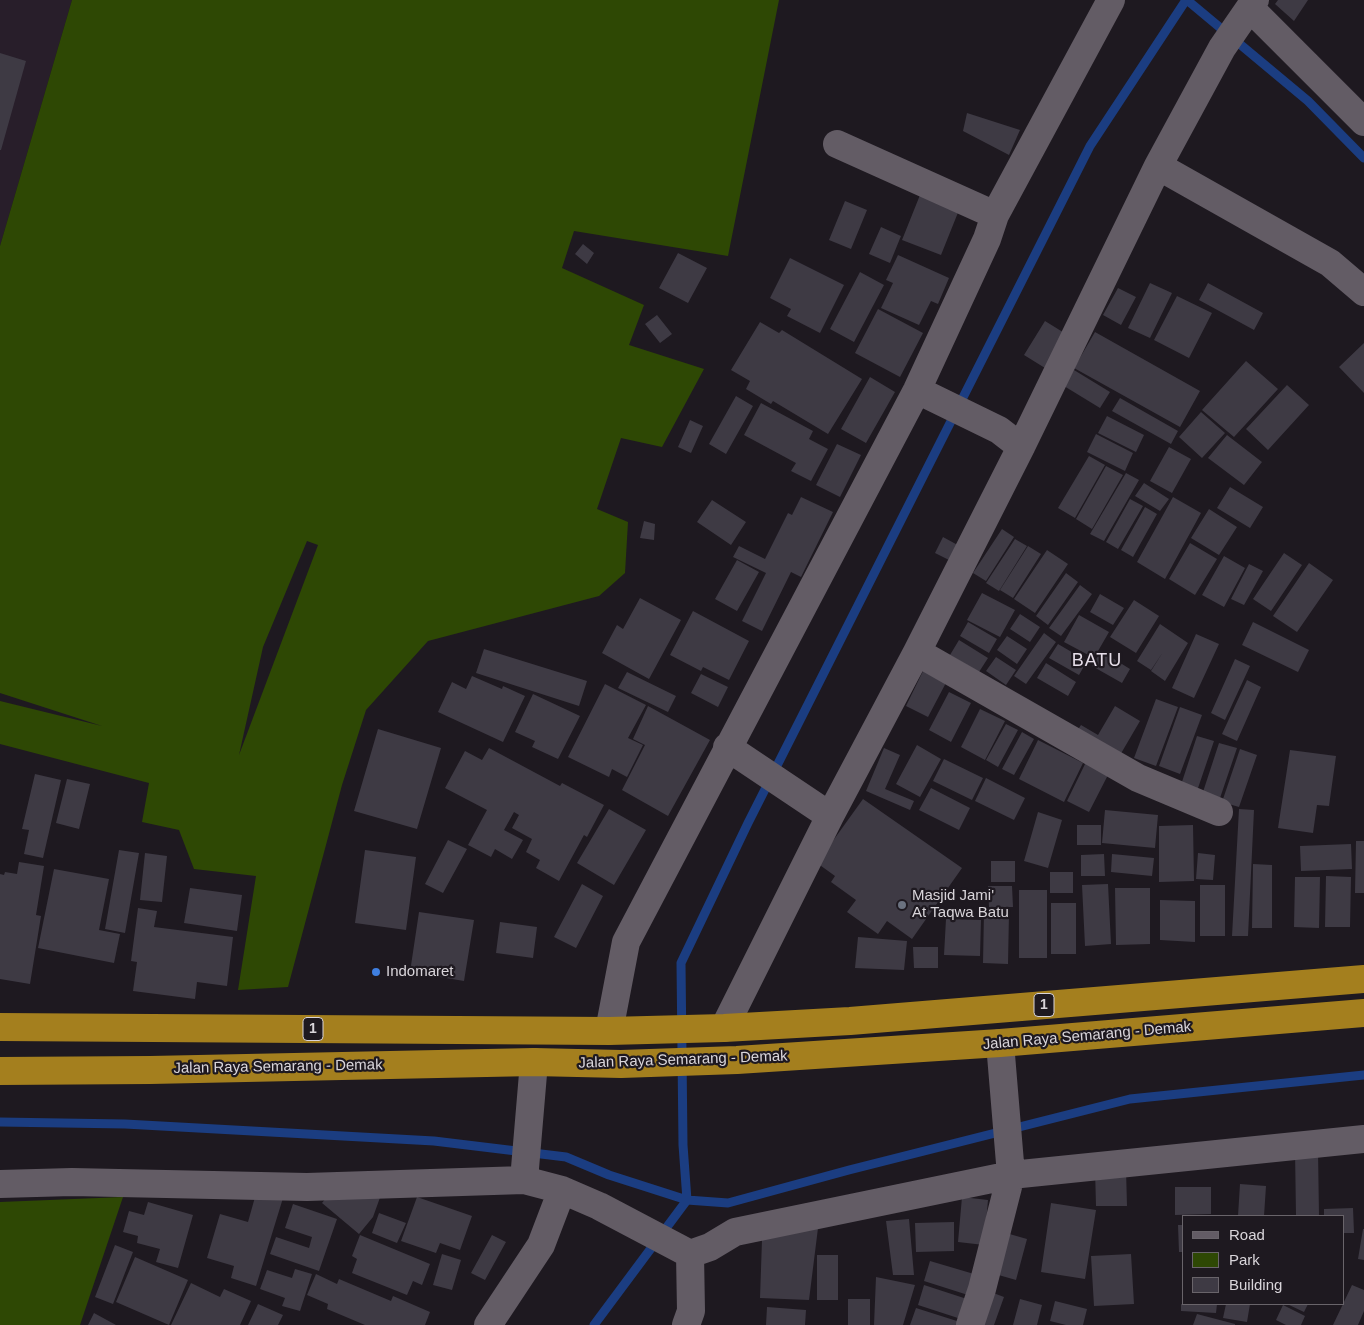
<!DOCTYPE html>
<style>
body{margin:0}
#map{position:relative;width:1364px;height:1325px;overflow:hidden;background:#1e1920;font-family:Helvetica,sans-serif}
canvas{display:block}
.legend{position:absolute;left:1182px;top:1215px;width:162px;height:90px;box-sizing:border-box;background:#1e1920;border:1px solid #69646a;margin:0;padding:6px 9px;list-style:none;font-size:15px;color:#d9d5da}
.legend li{display:flex;align-items:center;gap:10px;height:25px}
.legend b{width:25px;border:1px solid #69646a}
</style>
<div id="map">
<canvas width="1364" height="1325"></canvas>
<ul class="legend">
<li><b style="height:6px;background:#635c65"></b>Road</li>
<li><b style="height:14px;background:#2e4804"></b>Park</li>
<li><b style="height:14px;background:#3e3a44"></b>Building</li>
</ul>
</div>
<script>
const ctx = document.querySelector('canvas').getContext('2d');
ctx.lineJoin = 'round';
function fillPath(path, color) {
  ctx.fillStyle = color;
  ctx.fill(path, 'evenodd');
}
function shape(rows) {
  const path = new Path2D();
  for (const r of rows) {
    path.moveTo(r[0], r[1]);
    for (let i = 2; i < r.length; i += 2) path.lineTo(r[i], r[i + 1]);
  }
  return path;
}
function strokePath(path, color, width, dash) {
  ctx.strokeStyle = color;
  ctx.lineWidth = width;
  ctx.lineCap = dash ? 'butt' : 'round';
  ctx.setLineDash(dash || []);
  ctx.stroke(path);
}
function write(font, color, halo, rows, align = 'center') {
  ctx.font = font + ' Helvetica,sans-serif';
  ctx.lineWidth = 4.5;
  ctx.setLineDash([]);
  ctx.textBaseline = 'middle';
  ctx.strokeStyle = halo;
  ctx.fillStyle = color;
  for (const [text, x, y, turn = 0] of rows) {
    ctx.save();
    ctx.translate(x, y);
    ctx.rotate((+turn || 0) * Math.PI / 180);
    ctx.textAlign = isNaN(turn) ? turn : align;
    if (halo) ctx.strokeText(text, 0, 0);
    ctx.fillText(text, 0, 0);
    ctx.restore();
  }
}
fillPath(shape([
 [0,0,72,0,0,246]
]), '#281e2a');
fillPath(shape([
 [72,0,779,0,728,256,574,231,562,268,644,305,629,345,704,369,662,447,621,438,597,509,628,522,625,573,599,596,428,641,366,710,342,785,288,987,238,990,256,876,194,869,179,830,142,822,149,783,0,744,0,701,102,726,0,693,0,246],
 [307,541,318,545,239,755,263,647],
 [123,1197,80,1325,0,1325,0,1202]
]), '#2e4804');
strokePath(shape([
 [1186,0,1090,146,748,823,681,963,683,1145,687,1200,728,1203,849,1170,1130,1099,1364,1075],
 [1187,0,1308,101,1364,158],
 [0,1122,125,1124,434,1141,566,1157,609,1175,687,1200,594,1325]
]), '#1b3d81', 9);
fillPath(shape([
 [1278,0,1308,0,1294,21,1275,4],
 [0,53,26,61,1,150,0,150],
 [967,113,1020,130,1009,155,963,131],
 [920,195,959,210,941,255,902,240],
 [845,201,867,210,851,249,829,240],
 [881,227,901,236,890,263,869,254],
 [583,244,594,253,587,264,575,254],
 [678,253,707,268,688,303,659,288],
 [898,255,949,278,938,304,931,301,919,325,881,308,893,283,886,280],
 [790,258,844,285,820,333,787,316,791,309,770,298],
 [860,272,884,285,854,342,830,329],
 [1150,283,1172,293,1150,338,1128,328],
 [1208,283,1263,313,1254,330,1199,300],
 [1118,288,1136,297,1121,325,1103,315],
 [1177,296,1212,313,1189,358,1154,340],
 [878,309,923,333,900,377,855,353],
 [657,315,672,334,660,343,645,324],
 [1045,321,1066,334,1045,368,1024,355],
 [760,322,779,333,782,330,862,379,828,434,773,401,771,404,746,389,750,381,731,370],
 [1095,332,1200,391,1180,427,1074,368],
 [1364,343,1364,393,1339,367],
 [1246,361,1278,389,1234,437,1202,410],
 [1074,370,1110,392,1100,408,1064,386],
 [870,377,895,392,866,443,841,429],
 [1287,385,1309,405,1268,450,1246,429],
 [736,396,753,406,726,454,709,444],
 [1120,398,1178,431,1171,444,1112,411],
 [761,403,813,431,809,439,828,449,811,481,791,471,796,463,744,435],
 [1201,412,1225,433,1202,458,1179,437],
 [1107,416,1144,435,1136,452,1098,433],
 [690,420,703,426,691,453,678,447],
 [1096,434,1133,453,1125,471,1087,452],
 [1227,435,1262,462,1244,485,1208,458],
 [837,444,861,455,840,497,816,485],
 [1169,447,1191,459,1172,493,1150,481],
 [1089,456,1105,465,1075,518,1058,508],
 [1106,466,1123,475,1092,529,1076,519],
 [1126,473,1139,480,1104,541,1090,534],
 [1144,483,1169,499,1160,511,1135,496],
 [1230,487,1263,507,1250,528,1217,508],
 [801,497,833,512,801,577,791,572,762,631,742,621,766,573,733,557,739,546,765,559,788,513,792,515],
 [1173,497,1201,513,1165,579,1137,562],
 [1130,499,1143,506,1118,549,1106,542],
 [712,500,746,522,731,545,697,522],
 [1145,507,1157,514,1133,557,1121,550],
 [1209,509,1237,527,1219,555,1191,538],
 [644,521,655,524,654,540,640,538],
 [1002,529,1014,537,986,581,973,573],
 [943,537,965,549,957,564,935,553],
 [1015,539,1027,546,999,591,986,583],
 [1190,543,1217,559,1195,595,1169,579],
 [1028,546,1041,554,1013,598,1000,590],
 [1047,550,1068,564,1035,613,1014,599],
 [1284,553,1302,565,1271,611,1253,599],
 [1224,556,1245,568,1224,607,1202,595],
 [737,560,759,572,737,611,715,599],
 [1309,563,1333,580,1297,632,1273,616],
 [1249,564,1263,571,1244,605,1231,599],
 [1066,573,1078,582,1048,625,1036,616],
 [1080,585,1092,594,1061,636,1049,628],
 [982,593,1015,610,1000,637,967,620],
 [1100,594,1124,608,1113,625,1090,612],
 [640,598,681,620,649,679,602,653,617,625,623,629],
 [1134,600,1159,616,1136,653,1110,637],
 [693,611,749,641,729,680,703,667,701,671,670,655],
 [1020,614,1040,627,1030,642,1010,629],
 [1079,615,1109,632,1094,658,1064,642],
 [968,622,997,639,989,653,960,636],
 [1253,622,1309,650,1298,672,1242,645],
 [1160,624,1188,643,1165,681,1151,671,1163,652,1151,670,1137,661],
 [1044,633,1056,642,1026,684,1014,676],
 [1196,634,1219,644,1194,698,1172,688],
 [1007,636,1027,649,1017,664,997,650],
 [959,640,988,658,979,672,950,655],
 [1058,644,1087,661,1079,675,1049,658],
 [484,649,587,681,579,706,476,673],
 [1101,651,1130,669,1122,683,1092,666],
 [996,657,1016,670,1006,685,986,671],
 [1235,659,1250,666,1225,720,1211,713],
 [1046,663,1076,682,1068,696,1037,678],
 [925,667,948,679,928,717,906,706],
 [627,672,676,696,668,712,618,688],
 [701,674,728,687,718,707,691,693],
 [472,676,502,689,503,686,525,696,503,742,438,712,452,682,466,689],
 [1247,680,1261,687,1237,741,1222,734],
 [605,684,646,705,628,738,643,745,627,777,612,769,609,777,568,757],
 [949,692,971,703,951,742,929,730],
 [533,694,580,716,558,759,532,747,535,741,515,732],
 [1156,699,1178,707,1156,766,1134,758],
 [648,706,710,740,668,816,622,790,645,745,633,739],
 [1115,706,1140,721,1116,762,1073,737,1081,725,1098,735],
 [1180,707,1202,715,1180,774,1159,766],
 [980,709,1005,721,985,760,961,747],
 [1006,724,1018,730,998,767,986,760],
 [378,729,441,748,417,829,354,811],
 [1022,732,1034,739,1014,775,1002,769],
 [1197,736,1214,741,1196,794,1180,788],
 [1038,740,1083,763,1064,802,1019,779],
 [1219,743,1237,748,1219,801,1202,795],
 [917,745,941,759,920,797,896,784],
 [489,748,560,786,562,783,604,805,587,837,584,835,559,881,536,868,540,860,526,852,532,839,512,828,519,815,514,812,504,830,523,840,512,859,495,849,491,857,468,845,487,810,445,788,465,751,482,760],
 [884,748,900,755,885,789,914,801,910,810,866,791],
 [1240,749,1257,755,1239,807,1222,802],
 [1290,750,1336,756,1329,806,1317,805,1313,833,1278,828],
 [944,759,983,778,972,800,933,781],
 [1086,762,1109,773,1089,812,1067,801],
 [35,774,61,780,43,858,24,854,29,830,22,829],
 [986,778,1025,798,1014,820,975,801],
 [67,779,90,784,79,829,56,823],
 [931,788,970,808,959,830,919,810],
 [863,799,962,868,912,939,887,921,878,934,847,912,856,900,831,882,835,876,817,863],
 [609,809,646,830,614,885,577,863],
 [1239,809,1254,810,1248,936,1232,936],
 [1105,810,1158,815,1155,848,1102,843],
 [1038,812,1062,820,1048,868,1024,861],
 [1077,825,1101,825,1101,845,1077,845],
 [1193,825,1194,881,1159,882,1159,826],
 [448,840,467,849,443,893,425,884],
 [1356,841,1364,841,1364,893,1355,893],
 [1351,844,1352,869,1301,871,1300,846],
 [119,850,139,853,125,933,105,929],
 [365,850,416,857,406,930,355,923],
 [145,853,167,856,162,902,140,900],
 [1198,853,1215,855,1213,880,1196,879],
 [1104,854,1105,876,1081,876,1081,855],
 [1112,854,1154,858,1152,876,1111,872],
 [991,861,1015,861,1015,882,991,882],
 [19,862,44,866,36,915,41,916,30,984,0,979,0,874,4,875,5,872,17,874],
 [1253,864,1272,865,1272,928,1252,928],
 [54,869,109,879,99,930,120,934,114,963,38,948],
 [1050,872,1073,872,1073,893,1050,893],
 [1326,876,1351,877,1350,927,1325,927],
 [1295,877,1320,877,1319,928,1294,927],
 [582,884,603,896,576,948,554,937],
 [1108,884,1111,944,1085,946,1082,885],
 [1200,885,1225,885,1225,936,1200,936],
 [988,886,1012,886,1013,907,989,907],
 [190,888,242,895,237,931,184,923],
 [1115,888,1150,888,1150,944,1116,945],
 [1019,890,1047,890,1047,958,1019,958],
 [1160,900,1195,901,1195,942,1160,940],
 [1051,903,1076,903,1076,954,1051,954],
 [138,908,157,911,154,927,233,937,227,986,197,982,195,999,133,991,137,962,131,961],
 [419,912,474,920,464,981,410,972],
 [984,912,1009,913,1008,964,983,963],
 [946,919,981,920,980,956,944,955],
 [500,922,537,927,533,958,496,953],
 [858,937,907,941,904,970,855,968],
 [913,947,938,947,938,968,914,968],
 [1295,1150,1318,1150,1319,1216,1296,1216],
 [1095,1169,1126,1169,1127,1206,1096,1206],
 [1240,1184,1266,1186,1264,1216,1238,1216],
 [1175,1187,1211,1187,1211,1214,1175,1215],
 [257,1190,283,1198,256,1286,231,1278,234,1266,207,1258,220,1214,248,1222],
 [331,1192,382,1192,373,1217,359,1234,322,1203],
 [417,1197,472,1216,460,1250,440,1243,436,1253,401,1241],
 [962,1197,988,1200,984,1245,958,1242],
 [148,1202,193,1215,178,1268,156,1262,160,1249,137,1243,138,1236,123,1232,129,1211,144,1215],
 [1051,1203,1096,1210,1085,1279,1041,1272],
 [293,1204,337,1219,319,1271,270,1254,276,1237,309,1248,312,1237,285,1228],
 [1353,1208,1354,1233,1343,1233,1343,1216,1324,1216,1324,1209],
 [379,1213,406,1223,397,1243,372,1233],
 [909,1219,914,1275,893,1275,886,1221],
 [954,1222,954,1251,916,1252,915,1223],
 [1178,1225,1183,1225,1183,1252,1179,1252],
 [818,1228,809,1300,760,1298,762,1240],
 [1363,1229,1364,1229,1364,1260,1358,1259],
 [1006,1233,1027,1239,1016,1280,995,1274],
 [360,1235,430,1264,422,1285,413,1281,407,1295,352,1273,357,1259,352,1256],
 [492,1235,506,1242,485,1280,471,1273],
 [115,1245,133,1252,113,1304,95,1297],
 [442,1254,461,1260,452,1290,433,1285],
 [1131,1254,1134,1304,1094,1306,1091,1256],
 [817,1255,838,1255,838,1300,817,1300],
 [135,1257,188,1280,169,1325,116,1302],
 [930,1261,974,1274,968,1295,924,1281],
 [295,1269,312,1274,300,1311,282,1306,285,1298,260,1289,267,1270,292,1278],
 [316,1274,337,1284,339,1279,391,1301,393,1296,430,1312,425,1325,365,1325,327,1309,328,1304,307,1295],
 [876,1277,915,1285,903,1325,874,1325],
 [191,1283,220,1297,224,1289,251,1301,240,1325,171,1325],
 [924,1285,967,1299,961,1319,918,1305],
 [1352,1285,1364,1290,1364,1311,1358,1325,1333,1325],
 [988,1291,1004,1297,994,1325,976,1325],
 [848,1299,870,1299,870,1325,848,1325],
 [1020,1299,1042,1305,1037,1325,1013,1325],
 [1055,1301,1087,1309,1083,1325,1066,1325,1050,1321],
 [258,1304,283,1315,278,1325,248,1325],
 [1181,1304,1217,1304,1216,1313,1181,1311],
 [1226,1304,1250,1304,1247,1322,1223,1318],
 [1287,1304,1308,1304,1304,1312],
 [1283,1305,1305,1316,1301,1325,1286,1325,1276,1320],
 [767,1307,806,1310,805,1325,766,1325],
 [916,1308,960,1322,958,1325,910,1325],
 [94,1313,116,1325,88,1325],
 [1197,1314,1235,1324,1235,1325,1193,1325]
]), '#3e3a44');
strokePath(shape([
 [1250,8,1364,122],
 [837,144,995,215],
 [1158,166,1330,263,1364,292],
 [917,390,999,430,1021,447],
 [917,652,1138,778,1219,812],
 [727,747,830,816],
 [724,1028,830,816,917,652,1021,447,1158,166,1222,48,1255,0],
 [609,1031,626,942,917,390,987,239,995,215,1111,0],
 [524,1180,534,1062],
 [0,1184,72,1182,307,1187,524,1180,562,1190,599,1206,690,1254,710,1247,735,1232,1011,1175,1364,1139],
 [488,1325,541,1245,562,1190],
 [686,1325,691,1311,690,1254],
 [970,1325,982,1289,1011,1175,1000,1043]
]), '#635c65', 28);
strokePath(shape([
 [0,1027,609,1031,724,1028,850,1021,1364,979],
 [0,1071,150,1070,534,1062,621,1064,737,1060,1000,1043,1364,1013]
]), '#a47f1e', 28);
for (const [x, y, r, color] of [
 [902,905,5,"#6b7280"],
 [376,972,5,"#3f7fe0"]
]) {
  const dot = new Path2D();
  dot.arc(x, y, r, 0, 2 * Math.PI);
  ctx.fillStyle = color;
  ctx.fill(dot);
  strokePath(dot, '#1e1920', 2);
}
for (const [x, y, w] of [
 [1044,1005,20],
 [313,1029,20]
]) {
  const box = new Path2D();
  box.roundRect(x - w / 2, y - 11.5, w, 23, 4);
  ctx.fillStyle = '#1e1920';
  ctx.fill(box);
  strokePath(box, '#d9d5da', 1);
}
write('bold 14px', '#d9d5da', null, [
 ["1",1044,1005],
 ["1",313,1029]
]);
write('15px', '#d9d5da', '#1e1920', [
 ["Masjid Jami'",912,896],
 ["At Taqwa Batu",912,913],
 ["Indomaret",386,972]
], 'left');
write('15px', '#d9d5da', '#1e1920', [
 ["Jalan Raya Semarang - Demak",1087,1036,-5],
 ["Jalan Raya Semarang - Demak",683,1060,-2],
 ["Jalan Raya Semarang - Demak",278,1067,-1]
]);
ctx.letterSpacing = '1px';
write('18px', '#e6dee9', '#1e1920', [
 ["BATU",1097,661]
]);
ctx.letterSpacing = '0px';
</script>
